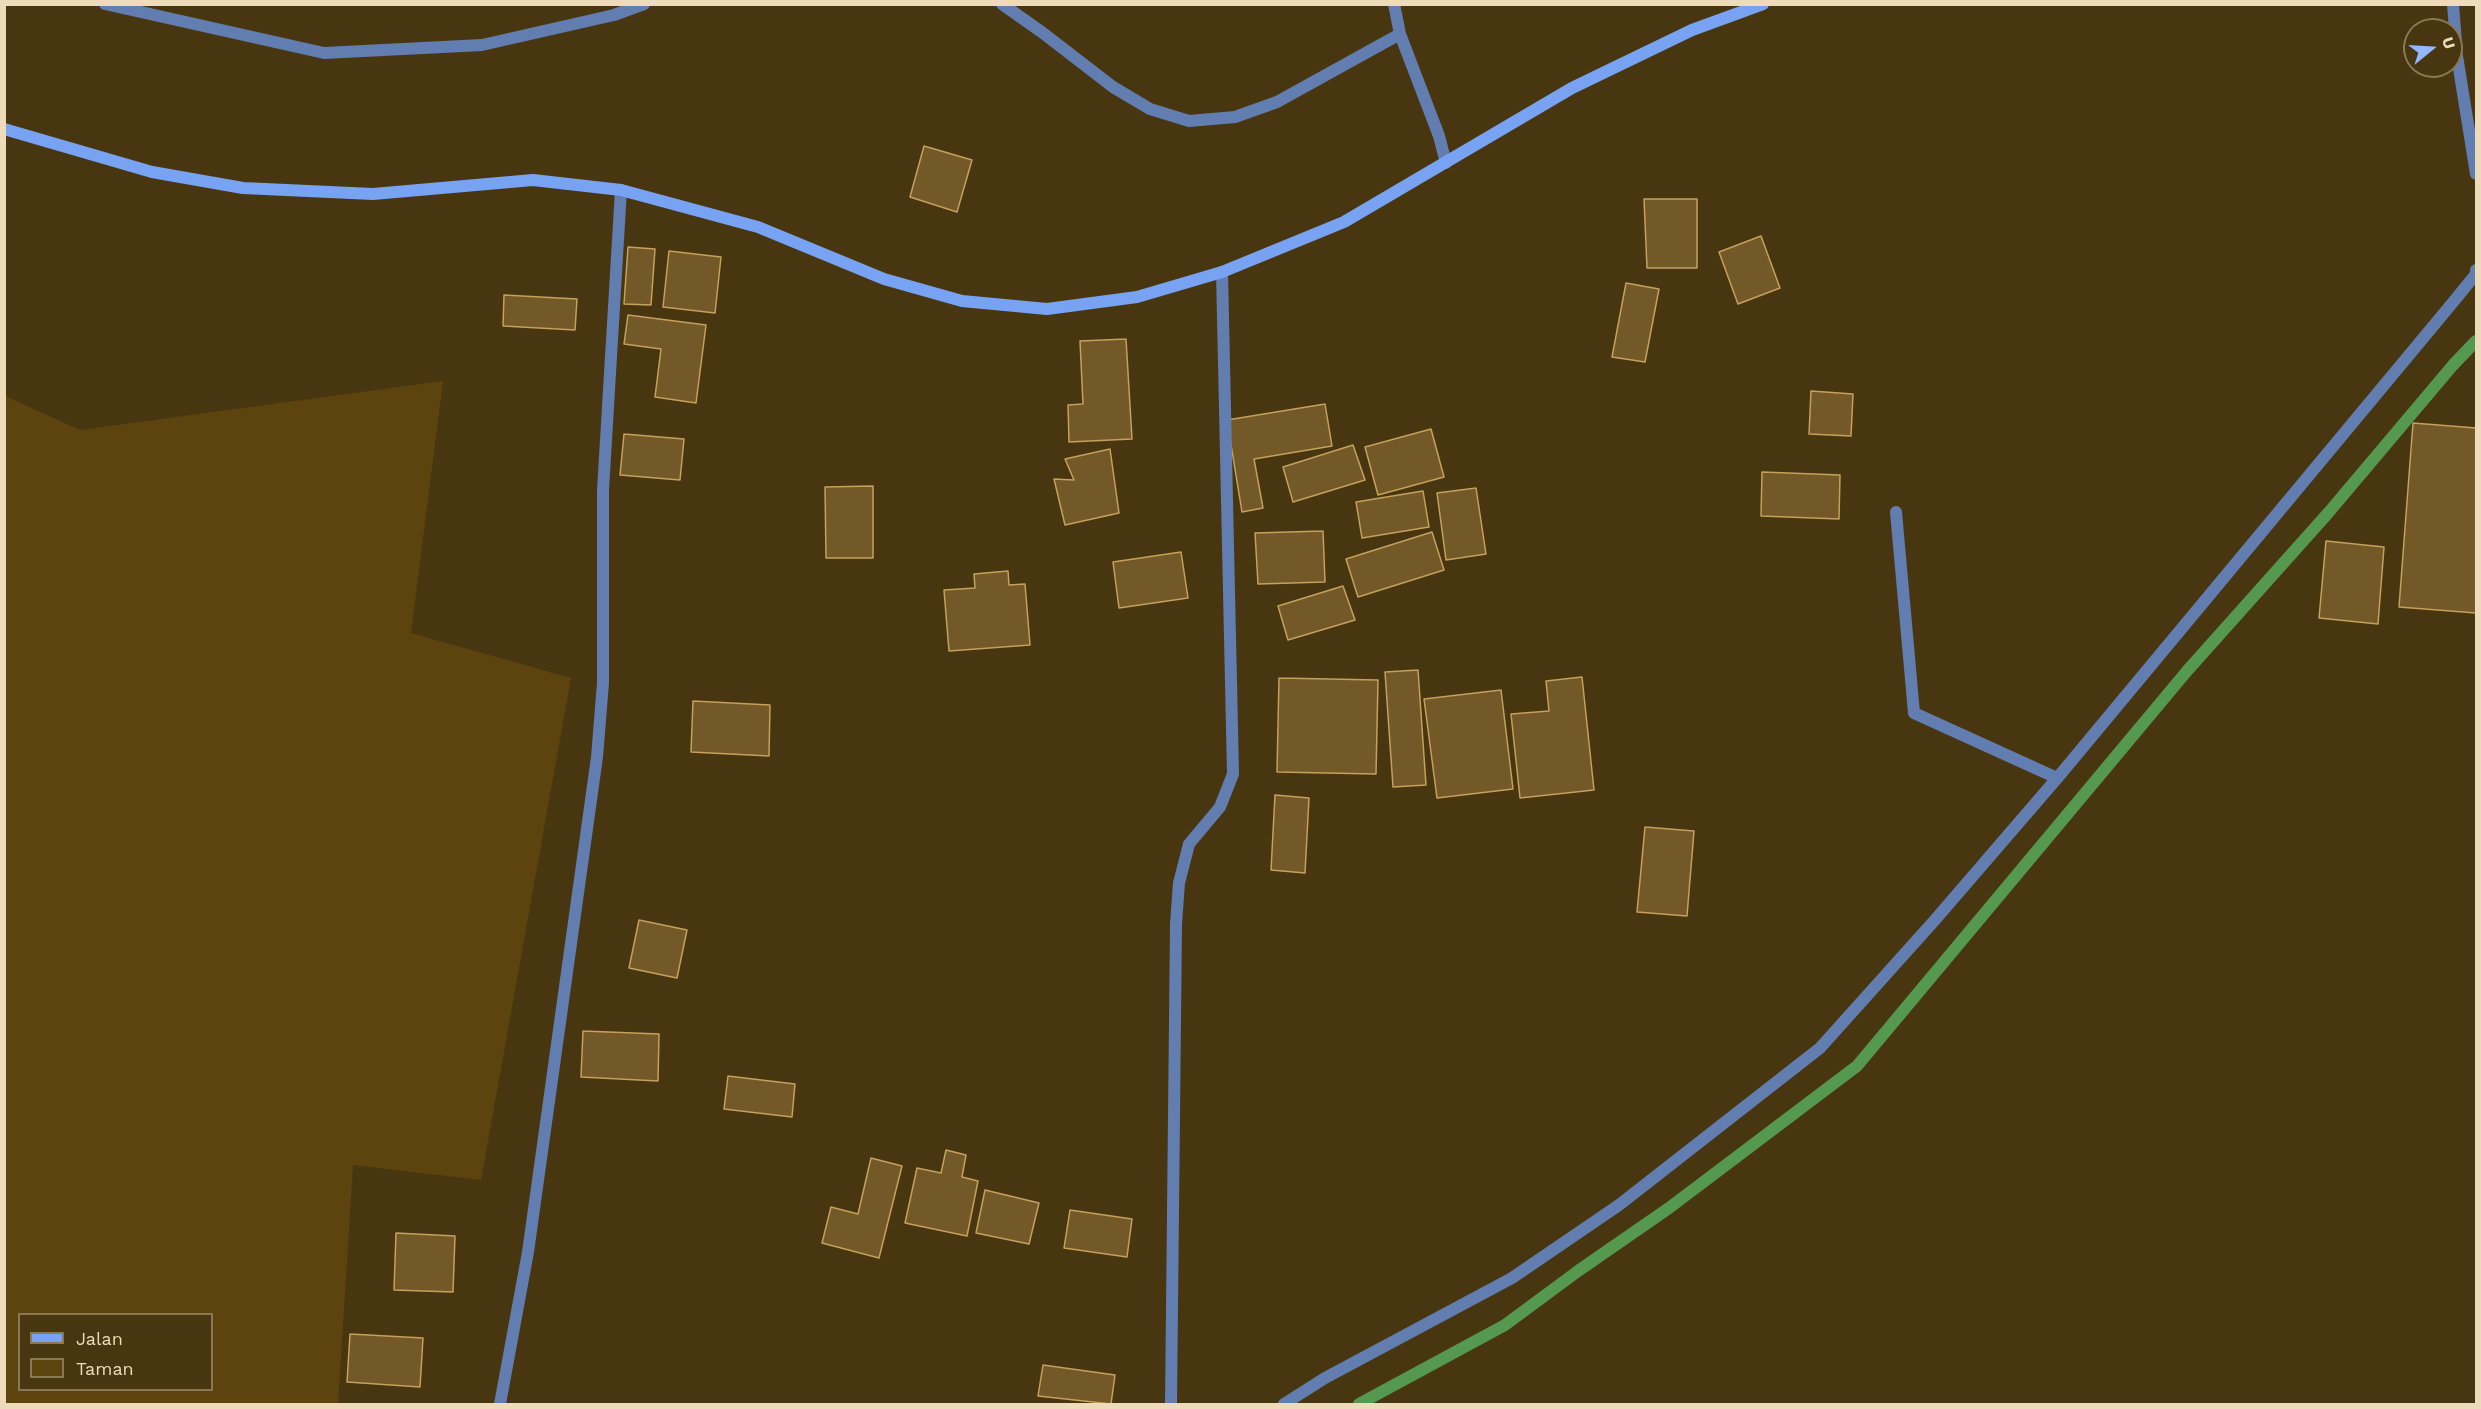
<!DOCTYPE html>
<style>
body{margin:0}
#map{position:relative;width:2481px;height:1409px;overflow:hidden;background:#483611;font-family:"Work Sans",sans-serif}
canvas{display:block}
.frame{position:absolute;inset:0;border:6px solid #eddbb9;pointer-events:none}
.legend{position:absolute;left:18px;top:1313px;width:195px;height:78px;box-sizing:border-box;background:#483611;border:2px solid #8a7854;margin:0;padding:8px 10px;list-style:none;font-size:18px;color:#eddbb9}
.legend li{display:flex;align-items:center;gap:12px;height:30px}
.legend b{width:30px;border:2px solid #8a7854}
.north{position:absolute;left:2403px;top:18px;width:60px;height:60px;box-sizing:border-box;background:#483611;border:2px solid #8a7854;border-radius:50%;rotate:72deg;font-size:16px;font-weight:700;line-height:24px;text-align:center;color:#eddbb9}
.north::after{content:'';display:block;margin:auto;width:21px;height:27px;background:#92b7fd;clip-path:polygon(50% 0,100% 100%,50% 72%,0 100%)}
</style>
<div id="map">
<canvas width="2481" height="1409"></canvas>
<div class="frame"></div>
<ul class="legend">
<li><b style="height:8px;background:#78a2f2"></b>Jalan</li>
<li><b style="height:16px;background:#5d440f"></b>Taman</li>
</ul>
<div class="north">U</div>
</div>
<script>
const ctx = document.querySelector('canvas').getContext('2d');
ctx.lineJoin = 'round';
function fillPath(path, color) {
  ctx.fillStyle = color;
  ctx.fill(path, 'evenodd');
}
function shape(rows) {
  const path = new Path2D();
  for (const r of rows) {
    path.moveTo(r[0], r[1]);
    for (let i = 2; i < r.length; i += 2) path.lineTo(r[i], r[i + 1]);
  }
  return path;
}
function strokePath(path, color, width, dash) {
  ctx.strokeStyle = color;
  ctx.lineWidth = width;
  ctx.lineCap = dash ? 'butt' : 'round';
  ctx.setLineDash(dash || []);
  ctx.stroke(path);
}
fillPath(shape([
 [443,381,411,633,571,678,481,1180,353,1165,338,1404,5,1404,5,396,80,430],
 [20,1314,212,1314,212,1390,20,1390]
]), '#5d440f');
strokePath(shape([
 [1359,1404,1505,1325,1578,1271,1669,1208,1857,1066,2187,671,2329,512,2453,365,2476,341]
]), '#55984f', 12);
const building = shape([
 [924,146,972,160,957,212,910,197,924,146],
 [1644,199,1697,199,1697,268,1647,268,1644,199],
 [1761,236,1780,288,1738,304,1719,252,1761,236],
 [628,247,655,249,651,305,624,304,628,247],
 [669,251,721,257,715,313,663,307,669,251],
 [1626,283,1659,289,1645,362,1612,357,1626,283],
 [504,295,577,299,575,330,503,326,504,295],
 [628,315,706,325,696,403,655,397,661,349,624,344,628,315],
 [1126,339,1132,439,1069,442,1068,405,1083,404,1080,341,1126,339],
 [1811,391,1853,394,1851,436,1809,434,1811,391],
 [1325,404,1332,446,1254,459,1263,508,1242,512,1227,420,1325,404],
 [2413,423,2476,428,2476,613,2399,607,2413,423],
 [1431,429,1444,477,1378,495,1365,447,1431,429],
 [624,434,684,439,680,480,620,475,624,434],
 [1353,445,1365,480,1293,502,1283,467,1353,445],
 [1110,449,1119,513,1065,525,1054,479,1074,480,1065,459,1110,449],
 [1762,472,1840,475,1839,519,1761,516,1762,472],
 [873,486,873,558,826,558,825,487,873,486],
 [1476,488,1486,554,1446,560,1437,493,1476,488],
 [1423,491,1429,527,1362,538,1356,502,1423,491],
 [1323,531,1325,582,1258,584,1255,533,1323,531],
 [1432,532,1444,570,1358,597,1346,559,1432,532],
 [2326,541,2384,547,2378,624,2319,618,2326,541],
 [1181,552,1188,598,1119,608,1113,562,1181,552],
 [1008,571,1009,585,1025,584,1030,645,949,651,944,590,975,588,974,574,1008,571],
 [1343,586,1355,620,1288,640,1278,606,1343,586],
 [1418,670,1426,785,1393,787,1385,672,1418,670],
 [1582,677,1594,790,1520,798,1511,714,1549,711,1546,681,1582,677],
 [1279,678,1378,680,1376,774,1277,772,1279,678],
 [1501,690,1513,789,1437,798,1424,699,1501,690],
 [693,701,770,705,769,756,691,752,693,701],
 [1275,795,1309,798,1305,873,1271,870,1275,795],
 [1645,827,1694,831,1687,916,1637,912,1645,827],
 [639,920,687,930,677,978,629,968,639,920],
 [583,1031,659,1034,658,1081,581,1077,583,1031],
 [728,1076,795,1084,792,1117,724,1109,728,1076],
 [946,1150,966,1155,962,1177,978,1181,967,1236,905,1223,917,1168,941,1173,946,1150],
 [871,1158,902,1166,879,1258,822,1243,831,1207,858,1214,871,1158],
 [985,1190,1039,1203,1029,1244,976,1233,985,1190],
 [1070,1210,1132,1219,1127,1257,1064,1248,1070,1210],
 [396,1233,455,1236,453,1292,394,1290,396,1233],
 [350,1334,423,1338,420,1387,347,1382,350,1334],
 [1043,1365,1115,1375,1111,1404,1038,1396,1043,1365]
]);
fillPath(building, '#735927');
strokePath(building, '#c5a15c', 1.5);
strokePath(shape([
 [105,4,324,53,482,45,614,15,644,4],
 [1002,4,1043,33,1113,87,1150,109,1189,121,1235,117,1277,102,1400,34],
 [1394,4,1400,34,1439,136,1446,163],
 [2453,4,2457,56,2476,174],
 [1896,512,1914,713,2057,778],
 [500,1404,528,1252,597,757,603,683,603,490,621,190],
 [1171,1404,1176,924,1179,883,1189,844,1220,807,1233,774,1222,272],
 [1284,1404,1325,1378,1512,1278,1619,1205,1820,1048,1934,921,2059,776,2454,301,2476,274,2476,270]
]), '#627daf', 12);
strokePath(shape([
 [4,129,152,172,243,188,373,194,533,180,621,190,758,227,884,279,962,301,1047,309,1137,297,1222,272,1344,222,1572,88,1692,30,1763,4]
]), '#78a2f2', 12);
</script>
